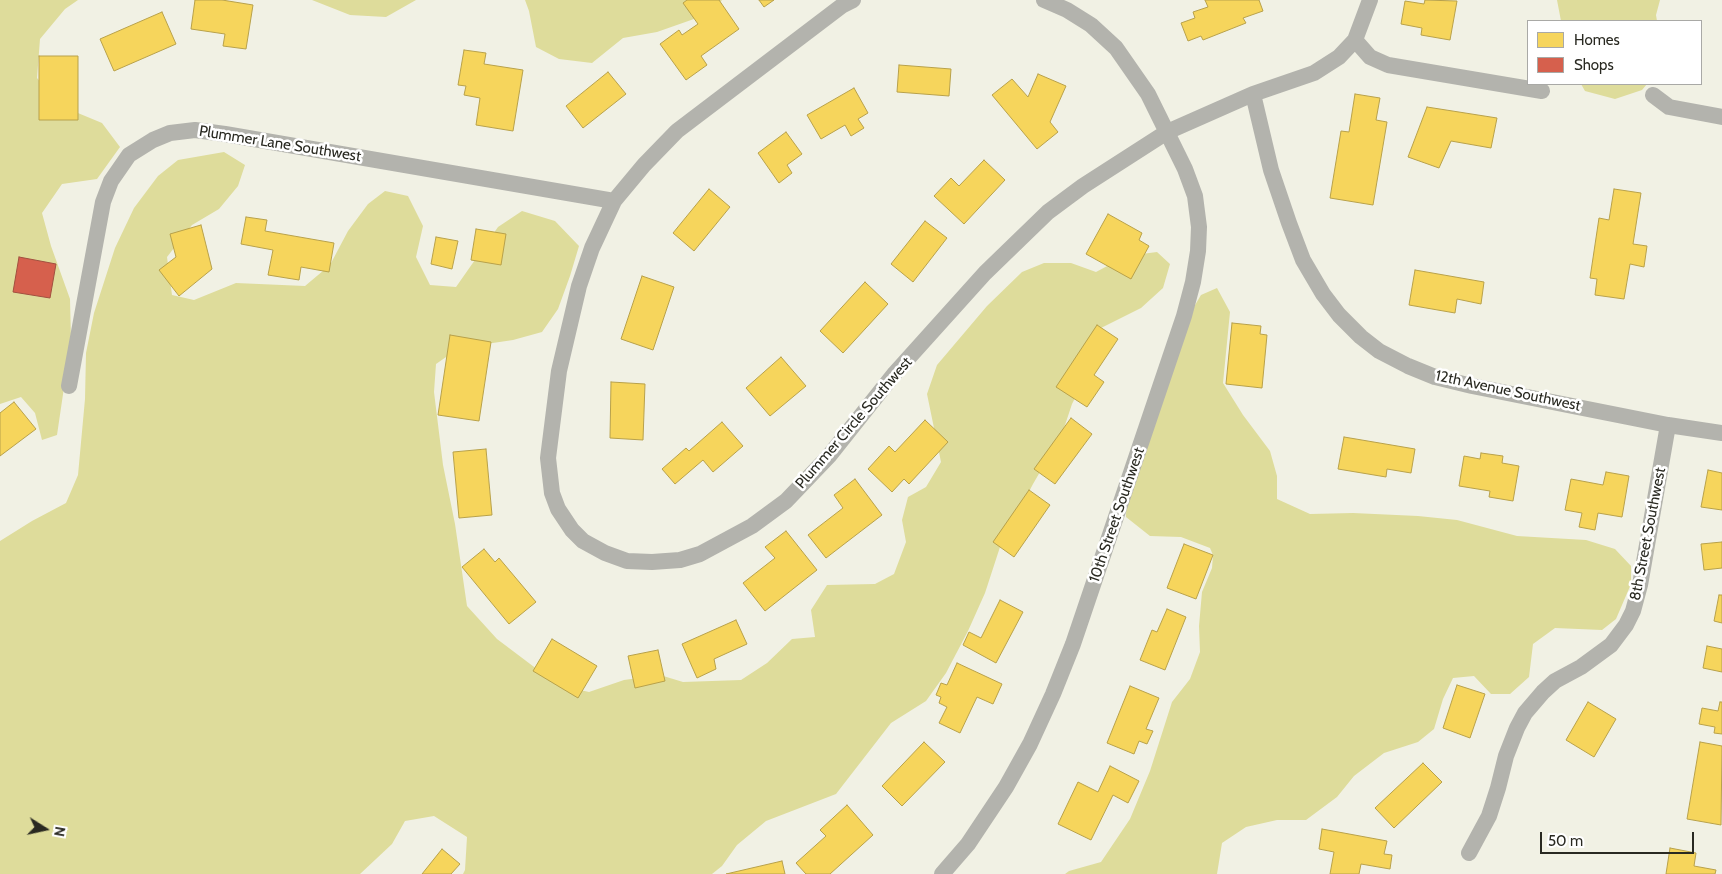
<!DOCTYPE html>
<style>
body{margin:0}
#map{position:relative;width:1722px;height:874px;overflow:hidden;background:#f1f1e4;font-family:Cabin,sans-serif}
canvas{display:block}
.legend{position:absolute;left:1527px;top:20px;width:175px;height:65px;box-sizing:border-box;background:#fff;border:1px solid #a9a9a6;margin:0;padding:6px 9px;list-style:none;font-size:15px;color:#292921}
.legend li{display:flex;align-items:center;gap:10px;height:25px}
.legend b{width:25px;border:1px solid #a9a9a6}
.north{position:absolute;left:20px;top:804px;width:50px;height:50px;-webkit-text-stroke:4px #fff;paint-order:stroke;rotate:100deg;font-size:14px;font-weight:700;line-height:20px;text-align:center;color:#292921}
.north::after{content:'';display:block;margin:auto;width:18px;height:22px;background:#292921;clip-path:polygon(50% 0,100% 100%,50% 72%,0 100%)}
.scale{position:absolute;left:1540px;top:832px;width:154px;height:22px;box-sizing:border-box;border:2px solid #292921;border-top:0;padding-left:6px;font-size:15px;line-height:18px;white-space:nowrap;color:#292921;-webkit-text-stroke:4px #fff;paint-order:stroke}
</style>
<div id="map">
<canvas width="1722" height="874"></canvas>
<ul class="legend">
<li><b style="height:14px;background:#f6d55c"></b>Homes</li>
<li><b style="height:14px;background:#d6604d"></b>Shops</li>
</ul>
<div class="north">N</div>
<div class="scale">50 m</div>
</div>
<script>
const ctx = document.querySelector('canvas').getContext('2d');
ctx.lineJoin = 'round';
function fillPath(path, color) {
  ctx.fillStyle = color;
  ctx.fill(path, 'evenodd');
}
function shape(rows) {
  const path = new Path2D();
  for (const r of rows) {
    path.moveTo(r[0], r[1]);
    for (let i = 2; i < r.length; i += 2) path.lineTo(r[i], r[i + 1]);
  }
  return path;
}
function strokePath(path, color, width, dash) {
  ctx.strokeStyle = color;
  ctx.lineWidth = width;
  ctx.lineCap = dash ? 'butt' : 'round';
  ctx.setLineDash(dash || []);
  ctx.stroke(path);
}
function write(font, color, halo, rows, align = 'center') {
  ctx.font = font + ' Cabin,sans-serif';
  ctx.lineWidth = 5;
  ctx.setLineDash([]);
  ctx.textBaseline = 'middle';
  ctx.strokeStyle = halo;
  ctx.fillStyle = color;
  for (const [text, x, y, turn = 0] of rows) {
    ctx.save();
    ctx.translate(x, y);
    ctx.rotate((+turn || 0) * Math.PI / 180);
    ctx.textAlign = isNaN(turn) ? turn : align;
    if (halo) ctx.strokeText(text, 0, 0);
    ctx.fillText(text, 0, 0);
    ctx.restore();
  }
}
fillPath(shape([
 [0,0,78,0,65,9,40,39,37,78,61,106,102,123,120,147,97,179,62,184,42,213,51,246,70,299,71,340,57,435,42,440,35,413,21,397,0,404],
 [312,0,416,0,386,17,350,15],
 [525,0,722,0,711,13,657,32,623,38,592,63,559,59,536,47,529,11],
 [1557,0,1660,0,1656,15,1657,21,1561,21],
 [1581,84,1647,84,1642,90,1615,99,1585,91],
 [224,152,245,165,238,186,219,209,192,225,167,257,172,295,194,300,236,283,305,286,330,265,348,231,368,204,385,191,408,196,423,226,416,257,430,285,456,287,498,227,522,211,555,221,579,246,570,276,558,309,542,332,513,340,459,348,436,364,434,392,443,465,455,524,467,606,497,639,558,685,589,692,624,680,660,675,683,682,741,680,767,663,792,639,815,637,811,610,827,585,875,584,894,574,906,542,902,520,908,497,926,487,941,462,927,394,937,365,987,306,1022,272,1044,263,1071,263,1096,272,1126,256,1157,252,1170,264,1163,288,1141,308,1101,328,1084,380,1072,404,1062,434,1033,484,1000,547,985,593,968,631,946,673,926,701,891,723,836,794,766,821,737,845,722,866,712,874,463,874,465,870,467,837,434,816,405,821,392,844,360,874,0,874,0,541,32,521,66,503,78,475,85,399,86,353,94,313,115,248,134,208,158,176,178,160],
 [1217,288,1230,312,1223,383,1243,415,1270,451,1277,476,1277,499,1310,514,1353,513,1418,516,1457,520,1517,536,1586,540,1615,549,1631,566,1631,584,1616,619,1602,630,1555,628,1533,644,1529,677,1510,694,1491,694,1474,676,1453,678,1443,699,1434,729,1418,742,1384,753,1354,776,1337,797,1306,820,1277,820,1246,827,1222,843,1217,874,1065,874,1069,871,1101,862,1130,819,1150,771,1172,702,1190,679,1200,652,1199,626,1202,592,1212,568,1213,555,1210,548,1181,537,1150,536,1126,517,1127,465,1163,359,1201,295]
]), '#dedc9b');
const homes = shape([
 [195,0,222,0,253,5,246,49,223,46,225,34,191,29,195,0],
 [687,0,719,0,739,29,701,56,707,65,686,80,660,44,679,30,682,35,698,24,683,3,687,0],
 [759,0,774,0,764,7,759,0],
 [1205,0,1259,0,1263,11,1243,18,1246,23,1203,40,1201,36,1188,41,1181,23,1195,18,1193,12,1208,7,1205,0],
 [1425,0,1457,1,1450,40,1421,35,1422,28,1401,24,1405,1,1424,4,1425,0],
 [162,12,176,44,114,71,100,39,162,12],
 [464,50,486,53,484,64,523,70,513,131,476,125,480,98,464,95,466,86,458,85,464,50],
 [39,56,78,56,78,120,39,120,39,56],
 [899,65,951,69,949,96,897,92,899,65],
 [608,72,626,94,583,128,566,106,608,72],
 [1038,74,1066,86,1050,122,1058,132,1037,149,992,95,1012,79,1028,97,1038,74],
 [854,88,868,113,858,119,864,128,851,136,845,125,821,139,807,115,854,88],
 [1355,94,1380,98,1376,120,1387,122,1373,205,1330,198,1341,131,1349,132,1355,94],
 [1427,107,1497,118,1491,148,1451,141,1439,168,1408,157,1427,107],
 [786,132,802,154,787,165,792,173,779,183,758,153,786,132],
 [984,160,1005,180,964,224,934,196,951,178,959,186,984,160],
 [709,189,730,207,694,251,673,233,709,189],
 [1614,189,1641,193,1633,244,1647,246,1644,267,1630,264,1624,299,1595,295,1597,279,1590,278,1599,218,1609,220,1614,189],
 [1108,214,1142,233,1139,240,1149,246,1131,279,1086,254,1108,214],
 [246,217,267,220,265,231,334,243,329,272,301,267,299,280,268,275,273,250,241,244,246,217],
 [925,221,947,238,913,282,891,264,925,221],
 [201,225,212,269,179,296,159,270,176,257,170,234,201,225],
 [476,229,506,234,501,265,471,260,476,229],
 [436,237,458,241,452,269,431,264,436,237],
 [1415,270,1484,282,1481,304,1457,299,1455,313,1409,305,1415,270],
 [642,276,674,287,653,350,621,339,642,276],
 [865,282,888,304,843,353,820,331,865,282],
 [1232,323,1261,326,1260,334,1267,335,1262,388,1226,384,1232,323],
 [1097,325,1118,339,1094,375,1104,382,1087,407,1056,387,1097,325],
 [450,335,491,342,479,421,438,415,450,335],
 [781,357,806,386,770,416,746,388,781,357],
 [611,382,645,384,643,440,610,438,611,382],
 [14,402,36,429,0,456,0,413,14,402],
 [1071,418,1092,434,1055,484,1034,469,1071,418],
 [925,420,948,442,909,484,904,479,892,492,868,469,889,446,895,452,925,420],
 [722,422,743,446,713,472,703,460,675,484,662,469,686,448,689,451,722,422],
 [1344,437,1415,449,1411,473,1387,469,1386,477,1338,469,1344,437],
 [486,449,492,515,459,518,453,452,486,449],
 [1481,453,1503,456,1502,463,1519,466,1513,501,1489,497,1490,491,1459,486,1464,456,1480,459,1481,453],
 [1708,470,1722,473,1722,510,1701,507,1708,470],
 [1606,472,1629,476,1622,517,1598,513,1595,530,1579,527,1582,513,1565,510,1571,479,1603,485,1606,472],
 [855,479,882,515,826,558,808,535,843,508,834,495,855,479],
 [1029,490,1050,505,1014,557,993,542,1029,490],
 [786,531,817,570,765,611,743,583,775,558,765,547,786,531],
 [1722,542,1722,568,1704,570,1701,544,1722,542],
 [1184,544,1213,555,1196,599,1167,588,1184,544],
 [484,549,495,562,499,558,536,602,509,624,462,567,484,549],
 [1719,595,1722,595,1722,623,1714,621,1719,595],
 [1000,600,1023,612,996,663,963,645,969,632,981,638,1000,600],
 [1167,609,1186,617,1165,670,1140,660,1152,630,1157,632,1167,609],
 [736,620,747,644,714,659,716,669,697,678,682,644,736,620],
 [552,639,597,666,578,698,533,671,552,639],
 [1707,646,1722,649,1722,672,1703,668,1707,646],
 [658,650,665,681,635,688,628,656,658,650],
 [957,663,1002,684,993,704,977,697,960,733,939,723,947,707,939,703,941,697,936,695,941,683,947,685,957,663],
 [1457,685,1485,694,1470,738,1443,728,1457,685],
 [1130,686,1159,698,1146,729,1153,731,1147,744,1139,741,1134,754,1107,743,1130,686],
 [1588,702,1616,719,1594,757,1566,740,1588,702],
 [1720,702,1722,702,1722,734,1714,733,1715,727,1699,724,1702,708,1718,711,1720,702],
 [924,742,945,762,902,806,882,786,924,742],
 [1700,742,1722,746,1721,825,1687,819,1700,742],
 [1423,763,1442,782,1394,828,1375,808,1423,763],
 [1110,766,1139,781,1128,803,1113,795,1091,840,1058,824,1078,782,1098,792,1110,766],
 [847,805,873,835,830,874,806,874,796,863,826,836,820,830,847,805],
 [1322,829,1387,841,1384,854,1392,855,1390,869,1361,864,1359,874,1330,874,1334,852,1319,849,1322,829],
 [1670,848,1696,853,1694,866,1716,870,1715,874,1666,874,1670,848],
 [442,849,460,864,451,874,422,874,442,849],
 [782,861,785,874,726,874,782,861]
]);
fillPath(homes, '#f6d55c');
strokePath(homes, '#b8a14a', 1);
const shops = shape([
 [19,257,56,264,50,298,13,292,19,257]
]);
fillPath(shops, '#d6604d');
strokePath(shops, '#a25040', 1);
strokePath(shape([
 [853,0,843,5,677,131,644,165,614,201,592,248,579,286,559,371,548,458,552,493,558,509,572,530,583,541,605,553,627,561,652,562,680,560,700,554,752,526,786,501,829,456,895,373,985,273,1048,212,1083,186,1167,132,1253,94,1314,73,1339,57,1355,40,1370,0],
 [1355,40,1370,57,1388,65,1542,91],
 [1253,94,1271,170,1289,223,1303,260,1323,294,1339,315,1361,337,1379,351,1408,366,1435,377,1472,386,1668,425,1722,433],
 [1653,95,1669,107,1722,117],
 [69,386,103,202,111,181,129,155,153,140,170,133,195,130,225,134,614,201],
 [1469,853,1489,816,1498,788,1506,756,1517,728,1525,713,1543,692,1555,681,1581,667,1611,645,1626,625,1633,611,1640,585,1668,425],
 [942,874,968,844,1006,787,1030,744,1053,694,1073,644,1184,316,1193,282,1198,251,1199,227,1195,196,1185,169,1148,94,1116,48,1091,25,1067,10,1044,0]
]), '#b3b3ad', 16);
write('15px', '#292921', '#fff', [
 ["Plummer Lane Southwest",280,144,9],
 ["12th Avenue Southwest",1508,391,12],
 ["Plummer Circle Southwest",854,423,-49],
 ["10th Street Southwest",1117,515,-71],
 ["8th Street Southwest",1648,534,-79]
]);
</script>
